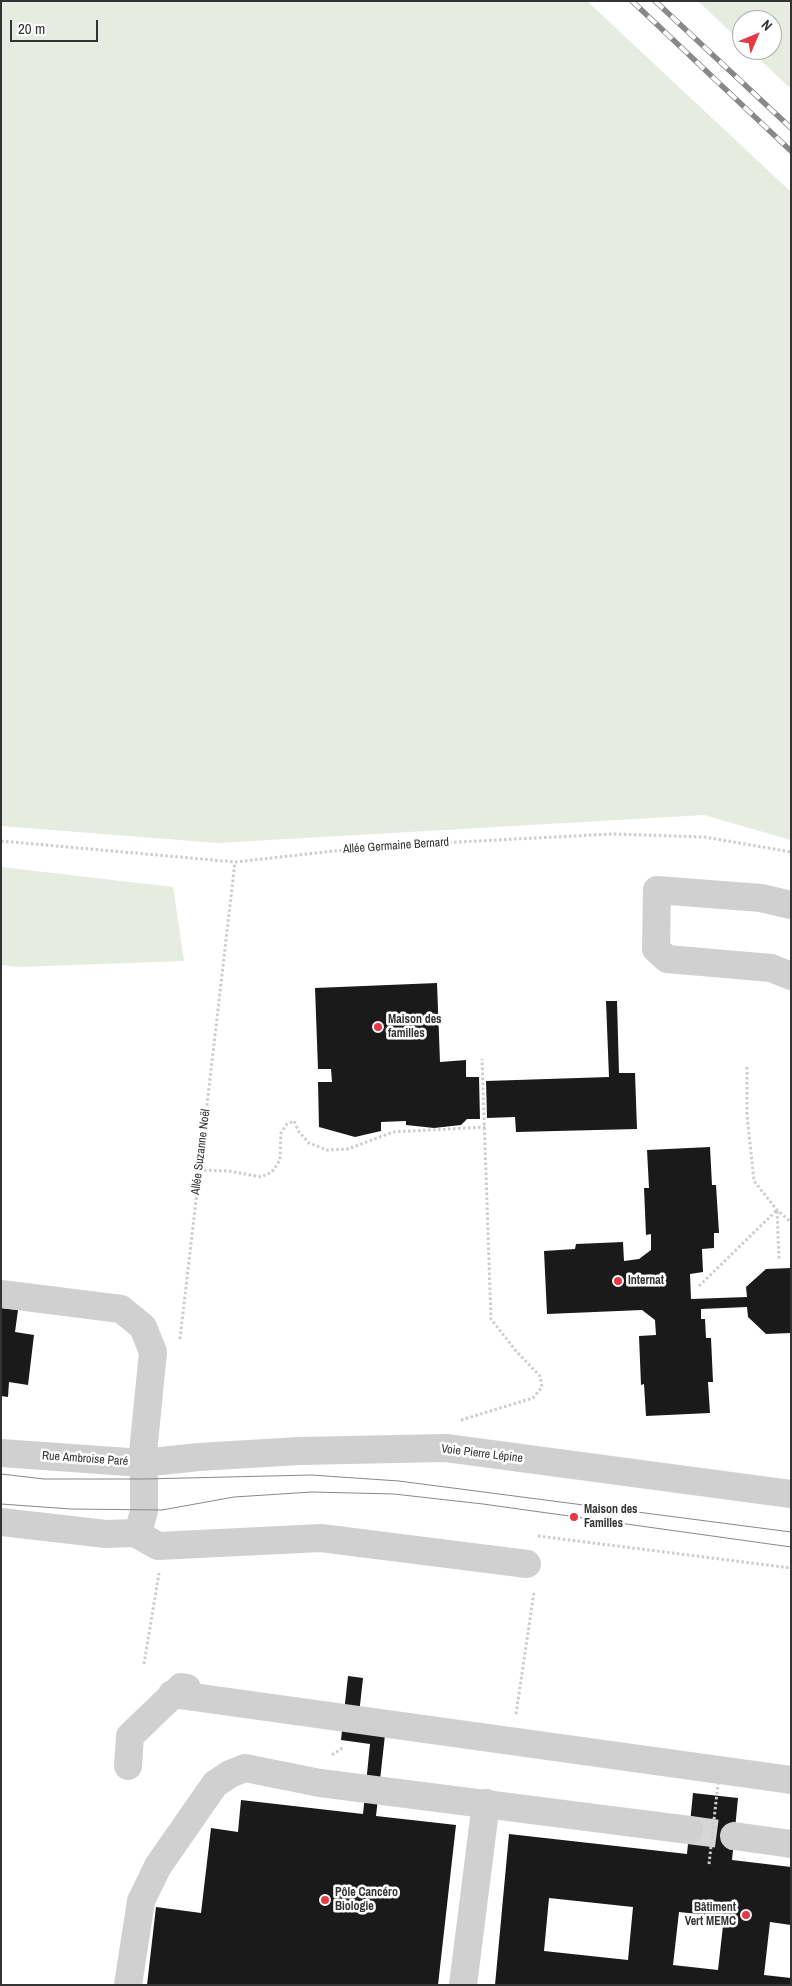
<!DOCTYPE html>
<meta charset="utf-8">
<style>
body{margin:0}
#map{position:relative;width:792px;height:1986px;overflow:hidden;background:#fff;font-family:"Archivo Narrow",sans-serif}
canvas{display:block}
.frame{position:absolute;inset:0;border:2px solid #333;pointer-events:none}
.north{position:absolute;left:732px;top:10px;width:50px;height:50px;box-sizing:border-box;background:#fff;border:1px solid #adadad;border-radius:50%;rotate:45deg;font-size:14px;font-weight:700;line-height:20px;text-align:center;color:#333}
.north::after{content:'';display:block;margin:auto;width:18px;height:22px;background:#e63946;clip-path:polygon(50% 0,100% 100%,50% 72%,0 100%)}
.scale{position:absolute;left:10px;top:20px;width:88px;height:22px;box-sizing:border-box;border:2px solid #333;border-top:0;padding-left:6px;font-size:15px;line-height:18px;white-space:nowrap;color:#333;-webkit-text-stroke:4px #fff;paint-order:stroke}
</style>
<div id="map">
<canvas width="792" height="1986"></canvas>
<div class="frame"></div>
<div class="north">N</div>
<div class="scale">20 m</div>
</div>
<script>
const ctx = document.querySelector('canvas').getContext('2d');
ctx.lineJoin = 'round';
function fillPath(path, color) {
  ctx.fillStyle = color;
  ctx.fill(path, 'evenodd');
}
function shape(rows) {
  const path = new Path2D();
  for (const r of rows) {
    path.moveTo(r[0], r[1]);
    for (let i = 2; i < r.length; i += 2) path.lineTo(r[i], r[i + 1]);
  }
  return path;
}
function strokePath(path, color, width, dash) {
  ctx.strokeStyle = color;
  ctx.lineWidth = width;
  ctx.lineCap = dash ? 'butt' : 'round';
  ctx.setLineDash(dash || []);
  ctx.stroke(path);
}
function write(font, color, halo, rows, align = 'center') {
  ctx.font = font + ' "Archivo Narrow",sans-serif';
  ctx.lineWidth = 5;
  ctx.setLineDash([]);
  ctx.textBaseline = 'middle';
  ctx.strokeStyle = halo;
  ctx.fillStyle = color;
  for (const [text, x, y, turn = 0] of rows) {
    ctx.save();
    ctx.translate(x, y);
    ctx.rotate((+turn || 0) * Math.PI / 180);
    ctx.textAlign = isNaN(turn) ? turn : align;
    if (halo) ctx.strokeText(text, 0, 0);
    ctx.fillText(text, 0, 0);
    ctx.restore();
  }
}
fillPath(shape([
 [1,1,587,1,791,192,791,840,704,815,218,843,1,826],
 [698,1,791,1,791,89,750,50,772,50,772,20,742,20,742,43],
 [1,867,173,887,184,961,18,967,1,965]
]), '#e6ecdf');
fillPath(shape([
 [437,983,440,1062,466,1060,466,1077,479,1077,480,1119,467,1119,461,1125,434,1128,406,1125,406,1121,381,1122,381,1131,355,1137,319,1127,318,1082,332,1082,331,1069,318,1069,315,988],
 [606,1001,617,1001,619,1073,635,1073,637,1129,516,1132,515,1117,487,1118,486,1081,609,1077],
 [710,1147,712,1185,716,1185,719,1233,714,1233,714,1248,702,1249,703,1272,690,1274,691,1299,747,1297,746,1287,766,1269,791,1268,791,1333,766,1334,748,1317,747,1307,701,1309,701,1319,705,1319,706,1338,711,1338,713,1382,708,1382,710,1413,646,1416,644,1384,641,1385,639,1336,656,1335,655,1320,642,1310,547,1314,544,1251,575,1249,576,1244,623,1242,624,1261,639,1259,651,1250,651,1234,646,1235,644,1188,649,1188,647,1150],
 [1,1308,18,1310,15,1332,34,1335,28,1385,9,1382,8,1397,1,1396],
 [348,1676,363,1678,357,1732,385,1735,376,1816,456,1825,438,1985,147,1985,156,1907,201,1913,211,1828,238,1832,241,1800,363,1814,370,1744,341,1740],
 [693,1793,738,1798,732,1860,791,1867,791,1925,770,1922,764,1975,791,1978,791,1985,495,1985,509,1834,687,1854],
 [549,1898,633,1907,628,1960,544,1951],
 [679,1912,724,1917,718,1970,673,1965]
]), '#1a1a1a');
strokePath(shape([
 [689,1830,734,1836]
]), '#d6d6d6', 28, [28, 14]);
strokePath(shape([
 [1,841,235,862,380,846,613,834,705,837,791,852],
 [747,1067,747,1115,754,1181,777,1210,791,1222],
 [199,1170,229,1171,261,1177,272,1172,280,1160,281,1133,287,1124,294,1121,299,1132,309,1143,327,1150,348,1149,393,1132,485,1127],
 [699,1286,777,1210,779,1259],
 [180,1339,235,862],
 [461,1420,533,1398,542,1387,540,1376,516,1351,491,1319,482,1059],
 [538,1536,791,1568],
 [144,1664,159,1573],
 [516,1714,534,1592],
 [332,1755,344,1747]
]), '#cdcdcd', 3, [2.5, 2.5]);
strokePath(shape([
 [791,905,761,898,657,890,656,949,667,959,771,968,791,976],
 [1,1294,121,1309,143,1327,153,1352,142,1463,144,1479,144,1511,140,1526,135,1533,106,1534,1,1522],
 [1,1453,142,1463,199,1457,299,1451,446,1448,791,1494],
 [135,1533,158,1546,321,1538,527,1564],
 [172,1694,791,1780],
 [128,1766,130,1736,181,1687,187,1688],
 [734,1836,791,1844],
 [128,1985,141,1901,158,1866,215,1784,230,1774,245,1768,320,1783,689,1830],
 [463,1985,486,1803]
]), '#d0d0d0', 28);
strokePath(shape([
 [1,1474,44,1479,144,1479,311,1475,399,1481,791,1532],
 [1,1504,71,1509,162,1510,234,1497,312,1492,394,1494,483,1504,791,1547]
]), '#888', 1);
const rail = shape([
 [632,1,791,151],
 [655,1,791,128]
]);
strokePath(rail, '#888', 5.5);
strokePath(rail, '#fff', 4, [11]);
strokePath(shape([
 [709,1864,721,1757]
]), '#cdcdcd', 3, [2.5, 2.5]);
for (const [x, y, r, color] of [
 [378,1027,5,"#e63946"],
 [618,1281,5,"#e63946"],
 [574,1517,5,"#e63946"],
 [325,1900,5,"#e63946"],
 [746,1915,5,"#e63946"]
]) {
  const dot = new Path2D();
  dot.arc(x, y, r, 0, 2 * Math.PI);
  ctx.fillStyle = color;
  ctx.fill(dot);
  strokePath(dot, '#fff', 2);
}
write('12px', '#333', '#fff', [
 ["Allée Germaine Bernard",396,846,-4],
 ["Allée Suzanne Noël",201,1152,-83],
 ["Voie Pierre Lépine",482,1454,7],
 ["Rue Ambroise Paré",85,1459,4]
]);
write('bold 12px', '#333', '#fff', [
 ["Maison des",388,1020],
 ["familles",388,1034],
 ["Internat",628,1281],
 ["Maison des",584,1510],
 ["Familles",584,1524],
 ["Pôle Cancéro",335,1893],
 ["Biologie",335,1907],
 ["Bâtiment",736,1908,"right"],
 ["Vert MEMC",736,1922,"right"]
], 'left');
</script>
